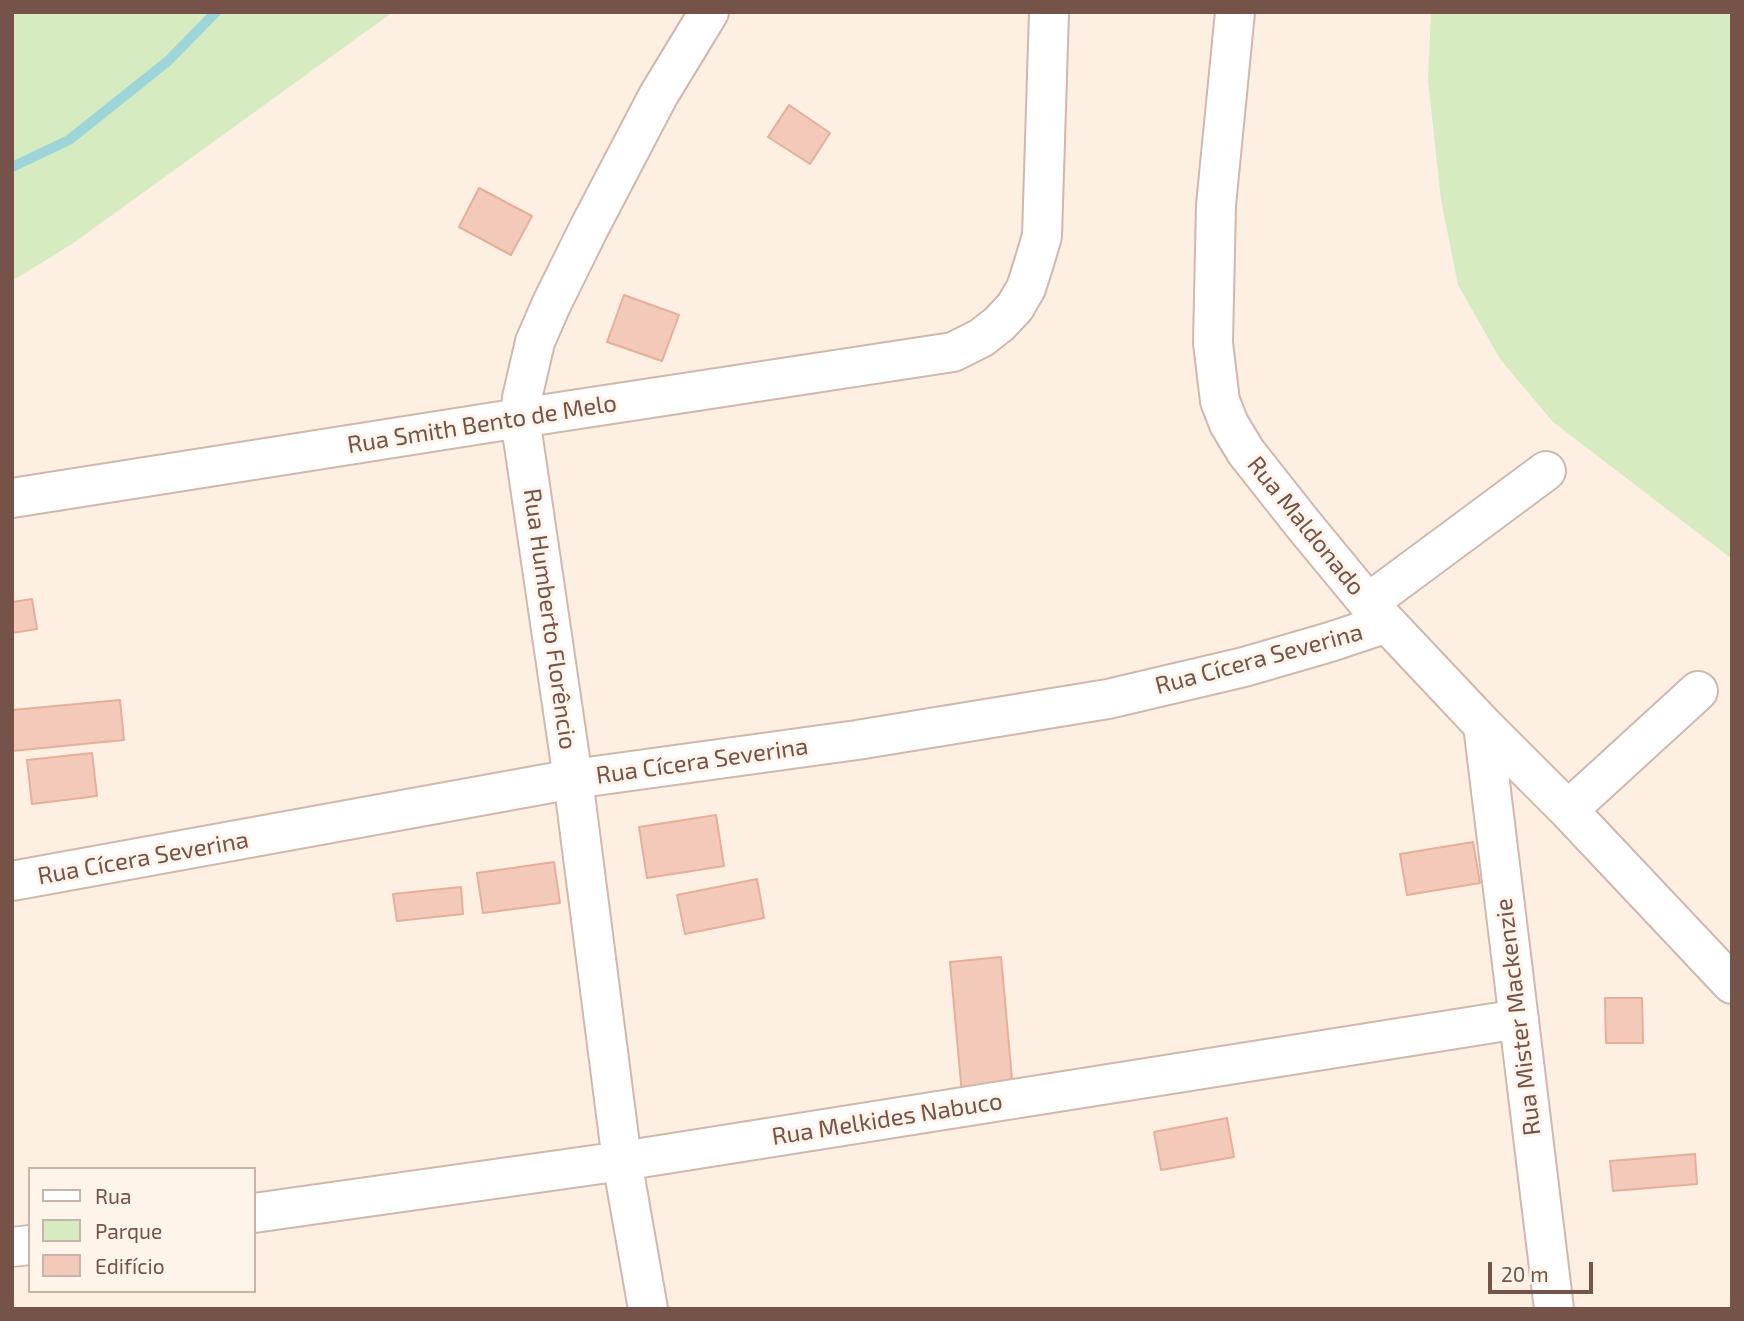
<!DOCTYPE html>
<meta charset="utf-8">
<style>
body{margin:0}
#map{position:relative;width:1744px;height:1321px;overflow:hidden;background:#fdf0e2;font-family:"Exo 2",sans-serif}
canvas{display:block}
.frame{position:absolute;inset:0;border:14px solid #765348;pointer-events:none}
.legend{position:absolute;left:28px;top:1167px;width:228px;height:126px;box-sizing:border-box;background:#fff4ea;border:2px solid #c8b4a9;margin:0;padding:9px 12px;list-style:none;font-size:21px;color:#765348}
.legend li{display:flex;align-items:center;gap:14px;height:35px}
.legend b{width:35px;border:2px solid #c8b4a9}
.scale{position:absolute;left:1488px;top:1262px;width:105px;height:32px;box-sizing:border-box;border:4px solid #765348;border-top:0;padding-left:9px;font-size:21px;line-height:24px;white-space:nowrap;color:#765348;-webkit-text-stroke:5px #fff4ea;paint-order:stroke}
</style>
<div id="map">
<canvas width="1744" height="1321"></canvas>
<div class="frame"></div>
<ul class="legend">
<li><b style="height:9px;background:#fff"></b>Rua</li>
<li><b style="height:19px;background:#d6ebc0"></b>Parque</li>
<li><b style="height:19px;background:#f3cab9"></b>Edifício</li>
</ul>
<div class="scale">20 m</div>
</div>
<script>
const ctx = document.querySelector('canvas').getContext('2d');
ctx.lineJoin = 'round';
function fillPath(path, color) {
  ctx.fillStyle = color;
  ctx.fill(path, 'evenodd');
}
function shape(rows) {
  const path = new Path2D();
  for (const r of rows) {
    path.moveTo(r[0], r[1]);
    for (let i = 2; i < r.length; i += 2) path.lineTo(r[i], r[i + 1]);
  }
  return path;
}
function strokePath(path, color, width, dash) {
  ctx.strokeStyle = color;
  ctx.lineWidth = width;
  ctx.lineCap = dash ? 'butt' : 'round';
  ctx.setLineDash(dash || []);
  ctx.stroke(path);
}
function write(font, color, halo, rows, align = 'center') {
  ctx.font = font + ' "Exo 2",sans-serif';
  ctx.lineWidth = 6;
  ctx.setLineDash([]);
  ctx.textBaseline = 'middle';
  ctx.strokeStyle = halo;
  ctx.fillStyle = color;
  for (const [text, x, y, turn = 0] of rows) {
    ctx.save();
    ctx.translate(x, y);
    ctx.rotate((+turn || 0) * Math.PI / 180);
    ctx.textAlign = isNaN(turn) ? turn : align;
    if (halo) ctx.strokeText(text, 0, 0);
    ctx.fillText(text, 0, 0);
    ctx.restore();
  }
}
fillPath(shape([
 [12,12,393,12,72,244,12,281],
 [1431,12,1732,12,1732,559,1553,422,1500,359,1458,285,1441,200,1428,80]
]), '#d6ebc0');
strokePath(shape([
 [12,167,69,140,168,61,216,12]
]), '#9cd6d9', 10);
const building = shape([
 [789,105,830,133,810,164,768,137,789,105],
 [479,188,532,216,511,255,459,227,479,188],
 [624,295,679,315,662,361,607,342,624,295],
 [32,599,37,629,12,633,12,602,32,599],
 [120,700,124,740,12,751,12,710,120,700],
 [92,753,97,796,32,804,27,760,92,753],
 [716,815,724,866,647,878,639,827,716,815],
 [1473,842,1480,883,1407,895,1400,854,1473,842],
 [554,862,560,903,483,913,477,873,554,862],
 [757,879,764,918,685,934,677,895,757,879],
 [461,887,463,914,397,921,393,894,461,887],
 [1001,957,1013,1090,962,1094,950,962,1001,957],
 [1605,998,1642,998,1643,1043,1606,1043,1605,998],
 [1227,1118,1234,1157,1161,1170,1154,1132,1227,1118],
 [1695,1154,1697,1184,1613,1191,1610,1161,1695,1154]
]);
fillPath(building, '#f3cab9');
strokePath(building, '#e7ae99', 2);
const minor = shape([
 [1235,12,1216,205,1213,343,1220,401,1229,424,1246,452,1302,523,1368,603,1483,725,1568,810,1732,984],
 [12,498,520,418,953,352,981,338,999,324,1015,307,1026,288,1034,263,1042,236,1049,12],
 [1368,603,1546,471],
 [1483,725,1554,1309],
 [1568,810,1698,691],
 [12,881,573,779,857,740,1108,699,1244,667,1330,642,1387,623],
 [254,1213,622,1161,1519,1019],
 [12,1247,30,1245],
 [648,1309,622,1161,573,779,520,418,522,398,535,342,551,305,589,228,658,96,709,12]
]);
strokePath(minor, '#d1b8ac', 42);
strokePath(minor, '#fff', 38);
write('24px', '#765348', '#fff4ea', [
 ["Rua Smith Bento de Melo",482,424,-9],
 ["Rua Maldonado",1306,526,51],
 ["Rua Humberto Florêncio",550,619,82],
 ["Rua Cícera Severina",1259,659,-15],
 ["Rua Cícera Severina",702,761,-8],
 ["Rua Cícera Severina",143,858,-10],
 ["Rua Mister Mackenzie",1518,1017,-97],
 ["Rua Melkides Nabuco",887,1119,-9]
]);
</script>
